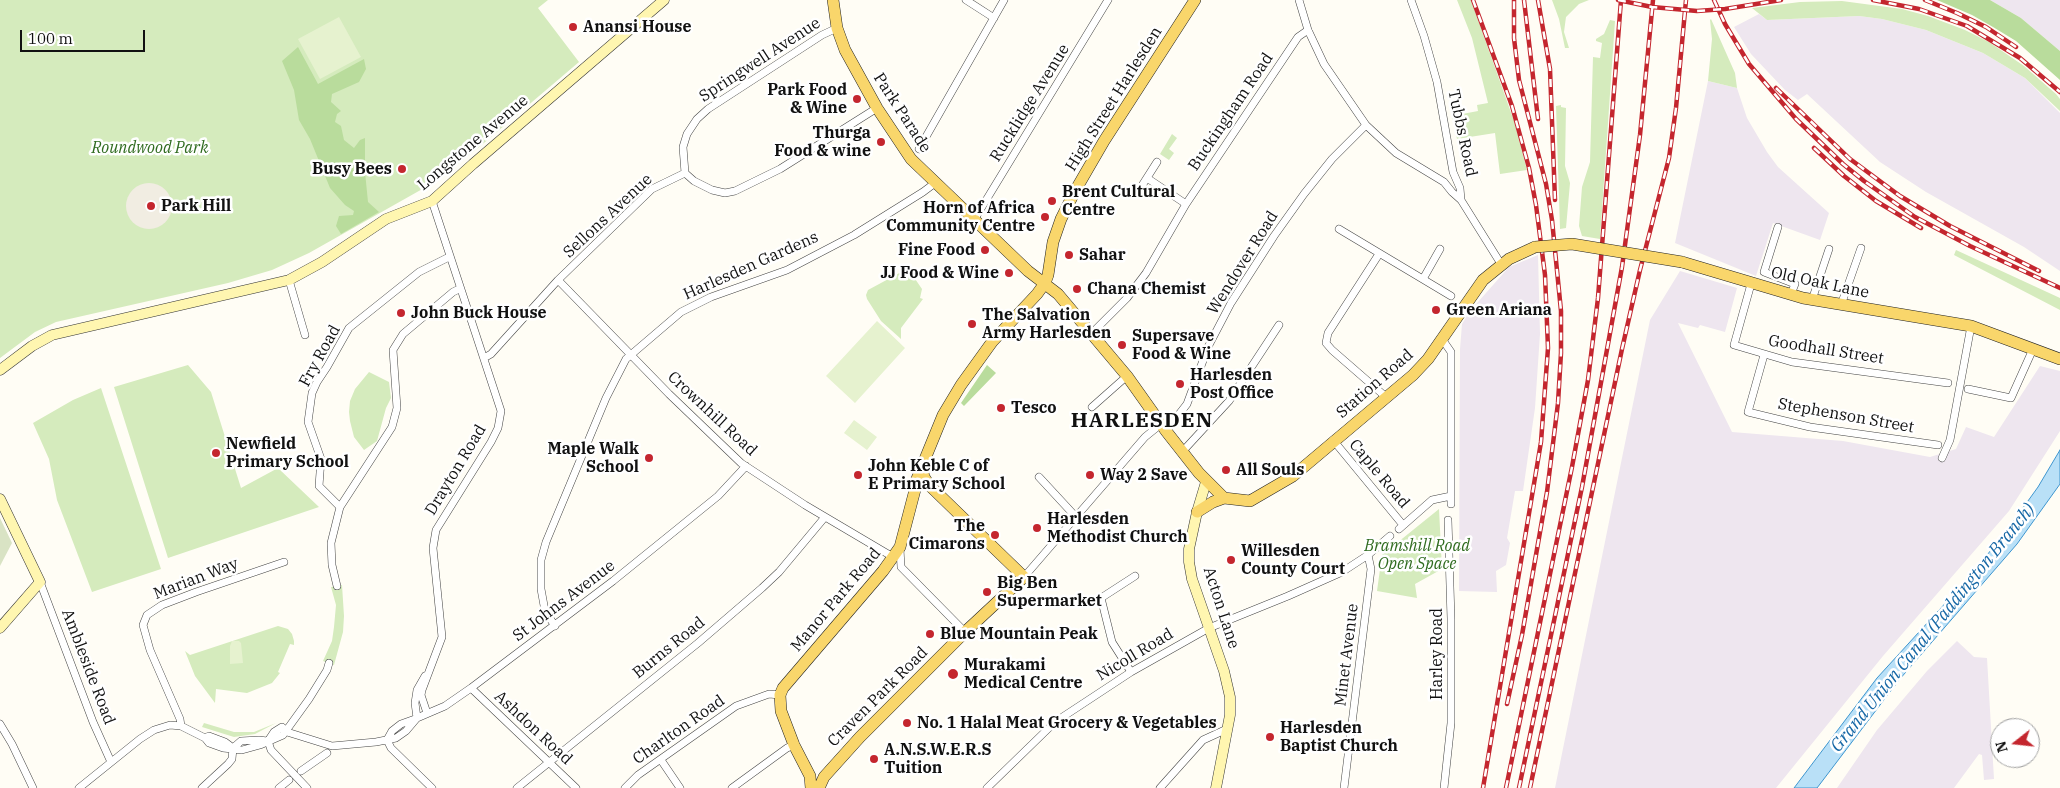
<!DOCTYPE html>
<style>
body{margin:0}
#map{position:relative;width:2060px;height:788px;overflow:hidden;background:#fffdf5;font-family:"IBM Plex Serif",serif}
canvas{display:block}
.north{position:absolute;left:1990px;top:718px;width:50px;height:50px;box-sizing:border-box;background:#fff;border:1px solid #a0a0a0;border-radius:50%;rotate:254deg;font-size:14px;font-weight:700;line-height:20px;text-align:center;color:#111}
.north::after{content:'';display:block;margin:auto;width:18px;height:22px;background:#c4262e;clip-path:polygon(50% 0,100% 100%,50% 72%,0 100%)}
.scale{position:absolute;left:20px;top:30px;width:125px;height:22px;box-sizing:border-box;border:2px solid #111;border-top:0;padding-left:6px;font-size:15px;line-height:18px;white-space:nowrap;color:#111;-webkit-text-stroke:4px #fff;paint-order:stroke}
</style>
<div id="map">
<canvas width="2060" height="788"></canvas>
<div class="north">N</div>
<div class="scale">100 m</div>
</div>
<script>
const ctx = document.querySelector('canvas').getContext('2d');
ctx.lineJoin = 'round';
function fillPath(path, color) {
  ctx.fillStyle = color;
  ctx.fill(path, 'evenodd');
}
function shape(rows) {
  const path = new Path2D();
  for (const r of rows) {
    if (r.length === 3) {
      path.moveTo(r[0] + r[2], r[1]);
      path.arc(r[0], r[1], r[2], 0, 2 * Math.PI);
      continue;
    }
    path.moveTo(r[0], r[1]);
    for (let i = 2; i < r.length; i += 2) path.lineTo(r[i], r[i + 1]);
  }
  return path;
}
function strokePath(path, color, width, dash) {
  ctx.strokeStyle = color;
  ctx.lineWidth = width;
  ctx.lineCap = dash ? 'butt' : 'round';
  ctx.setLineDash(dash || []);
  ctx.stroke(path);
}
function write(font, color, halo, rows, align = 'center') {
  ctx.font = font + ' "IBM Plex Serif",serif';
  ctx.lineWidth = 5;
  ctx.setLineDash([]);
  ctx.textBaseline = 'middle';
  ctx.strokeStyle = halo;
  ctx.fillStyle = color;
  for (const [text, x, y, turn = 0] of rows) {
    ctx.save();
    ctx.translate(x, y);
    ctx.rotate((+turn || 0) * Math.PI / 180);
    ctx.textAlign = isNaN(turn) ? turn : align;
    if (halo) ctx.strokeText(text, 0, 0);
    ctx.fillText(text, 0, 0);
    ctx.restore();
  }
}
fillPath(shape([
 [1990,0,2060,0,2060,51,2021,18],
 [1759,14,1767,20,1859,16,1882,19,1926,30,1983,53,2025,78,2060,113,2060,271,2024,247,1926,192,1880,162,1807,94,1798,100,1785,90,1751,54,1734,27],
 [1708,81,1737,88,1747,118,1767,152,1778,167,1829,213,1820,240,1773,223,1756,276,1675,243],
 [1538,255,1540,334,1535,408,1523,491,1515,491,1507,538,1510,543,1506,565,1496,571,1497,592,1459,591,1460,349,1462,324,1470,311,1509,267],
 [1680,271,1737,288,1725,332,1700,325,1698,328,1678,323,1732,432,1843,441,1930,457,1956,449,1966,427,1994,437,2040,366,2060,371,2060,431,2009,511,1883,656,1776,788,1555,788,1650,320],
 [1957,641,1974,657,1987,658,1994,779,1984,780,1982,755,1979,754,1954,788,1837,788,1877,730,1927,671]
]), '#eee6ef');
fillPath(shape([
 [0,0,548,0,538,8,579,62,478,148,433,183,309,253,272,270,228,283,56,322,35,332,0,358],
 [1457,0,1471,0,1514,121,1527,170,1500,174,1495,133,1457,139,1452,116,1478,111,1477,105,1488,103,1472,38],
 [1552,0,1589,0,1579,4,1566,17,1564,32,1569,48,1565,48,1559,19],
 [1842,1,1902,9,1928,16,1965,30,1989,42,2024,66,2056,94,2060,99,2060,111,2025,78,1983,53,1926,30,1882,19,1859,16,1767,20,1752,8,1800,2],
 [1711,19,1735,73,1737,88,1708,81,1712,39,1710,20],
 [1610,20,1615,21,1600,239,1582,236,1579,226,1582,187,1590,162,1593,57,1600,58,1602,43,1596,41,1596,39,1604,34],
 [1561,105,1561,107,1566,108,1565,166,1570,183,1566,228,1560,229,1556,106],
 [1172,134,1177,138,1169,149,1174,153,1169,160,1160,154],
 [1956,250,2060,298,2060,310,1954,255],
 [905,270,909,270,922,289,920,298,923,299,901,328,901,339,881,321,867,299,866,295,868,290],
 [188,365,211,392,241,488,278,468,319,507,168,558,114,387],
 [369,372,389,382,391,398,386,408,377,441,364,450,354,437,350,421,349,412,350,401,355,389],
 [101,388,161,569,92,592,57,500,49,459,33,423,73,400],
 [1439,509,1442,569,1415,584,1417,598,1377,591,1382,555],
 [342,585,344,616,343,632,334,665,323,661,332,641,334,627,336,605,331,587],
 [278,626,288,629,292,634,294,641,294,645,290,644,278,672,280,673,272,683,247,693,216,689,215,703,195,676,185,651,190,655],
 [204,723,234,732,254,732,276,723,255,734,234,737,202,727]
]), '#d5ebbd');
fillPath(shape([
 [1937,0,1990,0,2021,18,2060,51,2060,80,2016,41,1993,27,1972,15],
 [298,47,318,84,364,59,366,69,359,82,332,94,331,102,341,111,337,114,335,122,341,126,344,140,354,148,360,140,365,138,365,172,368,202,379,212,341,234,336,226,339,216,353,215,354,211,345,205,330,188,310,139,299,120,294,90,282,61],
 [987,365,996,373,964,406,961,403]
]), '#b9dc9c');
fillPath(shape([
 [0,518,12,543,0,566]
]), '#d9e3c4');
fillPath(shape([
 [339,17,361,57,320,79,298,39],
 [877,321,905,348,855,403,826,376],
 [854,420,877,437,867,450,844,433],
 [232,641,239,641,241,643,243,663,230,664,230,646]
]), '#e6f2cf');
fillPath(shape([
 [149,206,23]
]), '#f1ede2');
const water = shape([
 [2060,450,2060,484,2017,544,1899,680,1817,788,1794,788,1877,678,1961,586,2002,537,2038,487,2060,450]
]);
fillPath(water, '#b9e0f7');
strokePath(water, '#3f96cf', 1);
const street = shape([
 [966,0,994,18],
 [1299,0,1308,30,1324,64,1366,125,1396,153,1444,182,1452,192,1461,200],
 [1411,0,1424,36,1437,82,1453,172,1460,188,1461,200,1501,264],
 [919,149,1004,0],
 [685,173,683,147,687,134,697,119,708,109,822,35,837,28],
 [685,173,694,181,712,190,725,193,735,191,780,169,877,108],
 [1147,178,1186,204],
 [1143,184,1157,162],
 [974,220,1108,0],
 [1778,227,1764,272,1795,284,1791,294],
 [1339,229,1451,296],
 [1379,254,1328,333,1326,343,1332,350,1386,397],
 [1423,279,1440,249],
 [289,280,305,335],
 [558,280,669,394,741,463,805,505,893,557],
 [1751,284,1734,345,1792,362,1948,383],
 [1812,300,1829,249],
 [1841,305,1861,248],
 [1092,333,1127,298,1146,273,1186,204,1298,37,1308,30],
 [1442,339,1451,352,1451,504],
 [1764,355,1748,412,1810,427,1938,445],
 [484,358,491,354,558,280,652,189,685,173],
 [1968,389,2011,398,2033,349],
 [1092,407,1127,376],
 [1166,431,1187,404,1208,347,1231,303,1274,236,1304,194,1332,159,1366,125],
 [1333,440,1403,525],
 [1182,452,1229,401,1279,325],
 [1942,458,1950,440,1971,326],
 [1039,477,1076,517],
 [340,507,319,486,321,459,308,422,312,393,317,382,327,367,349,328,419,272,449,257],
 [1399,529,1432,500,1451,496],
 [900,549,901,567,965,632],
 [1024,577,1145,437,1161,424],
 [40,582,93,722,111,762],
 [337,586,332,565,331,543,340,507,392,427,397,408,393,350,403,334,453,292,459,289],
 [555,626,545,611,541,589,541,560,546,542,606,398,626,359,681,312,711,297,787,270,854,235,923,192,935,183],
 [1131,672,1112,642,1101,598,1135,576],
 [471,688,576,788],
 [427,713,421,695,422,690,442,637,433,548,436,530,491,442,498,428,501,411,432,201],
 [417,718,415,703,417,690,425,676],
 [0,724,12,744,33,788],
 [181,726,180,719,150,650,143,625,147,615,162,605,196,592,284,562],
 [205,738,209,736,225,742,233,748],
 [387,740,391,748,432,788],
 [387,740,392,731,401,724,415,719],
 [268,741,274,732,282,727,287,732,332,746,376,742,396,738,406,731,417,718,445,706,471,688,613,581,718,496,746,466],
 [268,741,271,750,307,788],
 [661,760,680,788],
 [301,771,327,753],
 [79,788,140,739,154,730,170,725,181,726,205,738,209,743,223,748,242,750,260,745,283,735,309,699,327,670,329,663],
 [202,788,228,764,232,759,233,748,241,741,259,740,267,741],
 [279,788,289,780],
 [517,788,698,643,762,588,779,572,825,517],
 [625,788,638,775,736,706,769,694,780,695],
 [732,788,787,748,794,745],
 [987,788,1055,722,1131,672,1209,628,1288,596,1342,572,1368,555,1390,536],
 [1160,788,1203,740,1227,729],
 [1344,788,1371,569,1368,555],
 [1444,788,1451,723,1451,619,1448,520]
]);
const secondary = shape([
 [0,370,32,346,52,335,289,280,322,262,386,219,432,201,473,164,664,0],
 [1206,482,1197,512,1189,549,1189,562,1192,579,1224,671,1230,697,1230,715,1216,788],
 [0,499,40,582,0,628]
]);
const primary = shape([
 [833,0,837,28,845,50,877,108,911,159,1028,271,1058,294,1127,376,1166,431,1199,473,1224,498,1250,501,1293,476,1413,375,1428,359,1483,280,1509,259,1535,247],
 [1682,262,1803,298,1971,326,2060,359],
 [1197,512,1213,502,1224,498],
 [811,788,810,776,794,745,781,711,780,695,783,688,883,571,900,547,916,486,916,481,943,415,961,385,992,342,1037,294,1045,283,1048,275,1053,242,1061,219,1075,191,1104,141,1195,0],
 [819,788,824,777,860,737,965,632,1024,577,929,485,924,477,922,468]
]);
strokePath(street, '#444', 8);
strokePath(secondary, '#333', 11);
strokePath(primary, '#222', 12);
strokePath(street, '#fff', 7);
strokePath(secondary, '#fff6b0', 10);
strokePath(primary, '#f9d66b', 11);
const rail = shape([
 [1473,0,1512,106,1529,168,1536,205,1545,275,1548,348,1541,442,1483,788],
 [1524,0,1538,119],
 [1538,0,1550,69,1555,200],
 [1618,0,1652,7,1697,11,1725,9,1781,0],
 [1714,0,1725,24,1749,64,1796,119,1843,164,1864,181,1915,217,1970,246,2060,288],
 [1873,0,1919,9,1967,26,2020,58,2060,92],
 [1925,0,1957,13,1986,27,2016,47],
 [1776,88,1850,159,1900,196,1950,226,2039,271],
 [1814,148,1844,176,1876,201,1921,228],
 [1507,704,1522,635,1547,492,1558,403,1561,353,1561,311,1552,220,1546,184,1519,80,1514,38,1514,0],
 [1506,788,1572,467,1588,380,1598,298,1621,0],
 [1519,788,1582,487,1622,267,1640,135,1653,0],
 [1530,788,1622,349,1640,270,1669,158,1676,108,1686,0]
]);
strokePath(rail, '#c4262e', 4.5);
strokePath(rail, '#fff', 2.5, [8]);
const primaryBridge = shape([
 [1535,247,1572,244,1682,262]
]);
strokePath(primaryBridge, '#222', 12, []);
strokePath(primaryBridge, '#f9d66b', 11);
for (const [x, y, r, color] of [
 [573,27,5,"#c4262e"],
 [857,99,5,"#c4262e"],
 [881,142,5,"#c4262e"],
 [402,169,5,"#c4262e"],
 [1052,201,5,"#c4262e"],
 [151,206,5,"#c4262e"],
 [1045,217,5,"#c4262e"],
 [985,250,5,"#c4262e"],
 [1069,255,5,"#c4262e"],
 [1009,273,5,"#c4262e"],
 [1077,289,5,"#c4262e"],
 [1436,310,5,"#c4262e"],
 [401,313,5,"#c4262e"],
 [972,324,5,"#c4262e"],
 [1122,345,5,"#c4262e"],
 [1180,384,5,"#c4262e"],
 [1001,408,5,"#c4262e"],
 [216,453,5,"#c4262e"],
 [649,458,5,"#c4262e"],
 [1226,470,5,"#c4262e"],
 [858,475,5,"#c4262e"],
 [1090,475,5,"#c4262e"],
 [1037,528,5,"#c4262e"],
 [995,535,5,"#c4262e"],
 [1231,560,5,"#c4262e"],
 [987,592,5,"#c4262e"],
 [930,634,5,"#c4262e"],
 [953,674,6,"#c4262e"],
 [907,723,5,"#c4262e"],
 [1270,737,5,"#c4262e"],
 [874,759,5,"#c4262e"]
]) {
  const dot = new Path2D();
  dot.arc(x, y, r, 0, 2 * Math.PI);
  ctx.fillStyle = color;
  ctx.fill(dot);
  strokePath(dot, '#fff', 2);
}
write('bold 16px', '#111', '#fff', [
 ["Anansi House",583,27],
 ["Park Food",847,90,"right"],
 ["& Wine",847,108,"right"],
 ["Thurga",871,133,"right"],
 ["Food & wine",871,151,"right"],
 ["Busy Bees",392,169,"right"],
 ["Brent Cultural",1062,192],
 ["Centre",1062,210],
 ["Park Hill",161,206],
 ["Horn of Africa",1035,208,"right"],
 ["Community Centre",1035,226,"right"],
 ["Fine Food",975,250,"right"],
 ["Sahar",1079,255],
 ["JJ Food & Wine",999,273,"right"],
 ["Chana Chemist",1087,289],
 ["Green Ariana",1446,310],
 ["John Buck House",411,313],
 ["The Salvation",982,315],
 ["Army Harlesden",982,333],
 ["Supersave",1132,336],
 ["Food & Wine",1132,354],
 ["Harlesden",1190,375],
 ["Post Office",1190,393],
 ["Tesco",1011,408],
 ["Newfield",226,444],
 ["Primary School",226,462],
 ["Maple Walk",639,449,"right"],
 ["School",639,467,"right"],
 ["John Keble C of",868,466],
 ["E Primary School",868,484],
 ["All Souls",1236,470],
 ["Way 2 Save",1100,475],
 ["Harlesden",1047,519],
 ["Methodist Church",1047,537],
 ["The",985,526,"right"],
 ["Cimarons",985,544,"right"],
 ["Willesden",1241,551],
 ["County Court",1241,569],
 ["Big Ben",997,583],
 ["Supermarket",997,601],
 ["Blue Mountain Peak",940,634],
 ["Murakami",964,665],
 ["Medical Centre",964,683],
 ["No. 1 Halal Meat Grocery & Vegetables",917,723],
 ["Harlesden",1280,728],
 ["Baptist Church",1280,746],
 ["A.N.S.W.E.R.S",884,750],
 ["Tuition",884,768]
], 'left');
write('16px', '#111', '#fff', [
 ["Springwell Avenue",760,60,-33],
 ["High Street Harlesden",1114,99,-58],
 ["Rucklidge Avenue",1030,103,-58],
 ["Buckingham Road",1231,112,-56],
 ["Park Parade",902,113,57],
 ["Tubbs Road",1462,133,78],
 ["Longstone Avenue",473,143,-40],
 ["Sellons Avenue",608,216,-43],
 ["Wendover Road",1243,263,-58],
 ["Harlesden Gardens",751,266,-24],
 ["Old Oak Lane",1820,283,12],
 ["Goodhall Street",1826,350,9],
 ["Fry Road",320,356,-61],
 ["Station Road",1375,384,-41],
 ["Crownhill Road",712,414,43],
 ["Stephenson Street",1846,416,10],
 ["Drayton Road",456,470,-59],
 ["Caple Road",1379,474,50],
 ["Marian Way",196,579,-21],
 ["Manor Park Road",836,600,-50],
 ["St Johns Avenue",564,601,-37],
 ["Acton Lane",1221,608,72],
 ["Burns Road",669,648,-39],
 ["Harley Road",1437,654,-90],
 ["Nicoll Road",1135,655,-31],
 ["Minet Avenue",1347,655,-83],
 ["Ambleside Road",88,667,69],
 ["Craven Park Road",878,697,-45],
 ["Ashdon Road",533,728,43],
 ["Charlton Road",679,730,-35]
]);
write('italic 16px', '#2f6b1f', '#fff', [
 ["Roundwood Park",150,148],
 ["Bramshill Road",1417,546],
 ["Open Space",1417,564]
]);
write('italic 18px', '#1768a6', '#fff', [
 ["Grand Union Canal (Paddington Branch)",1933,628,-51]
]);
ctx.letterSpacing = '1px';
write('bold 21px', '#111', '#fff', [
 ["HARLESDEN",1142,421]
]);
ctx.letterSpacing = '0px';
</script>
